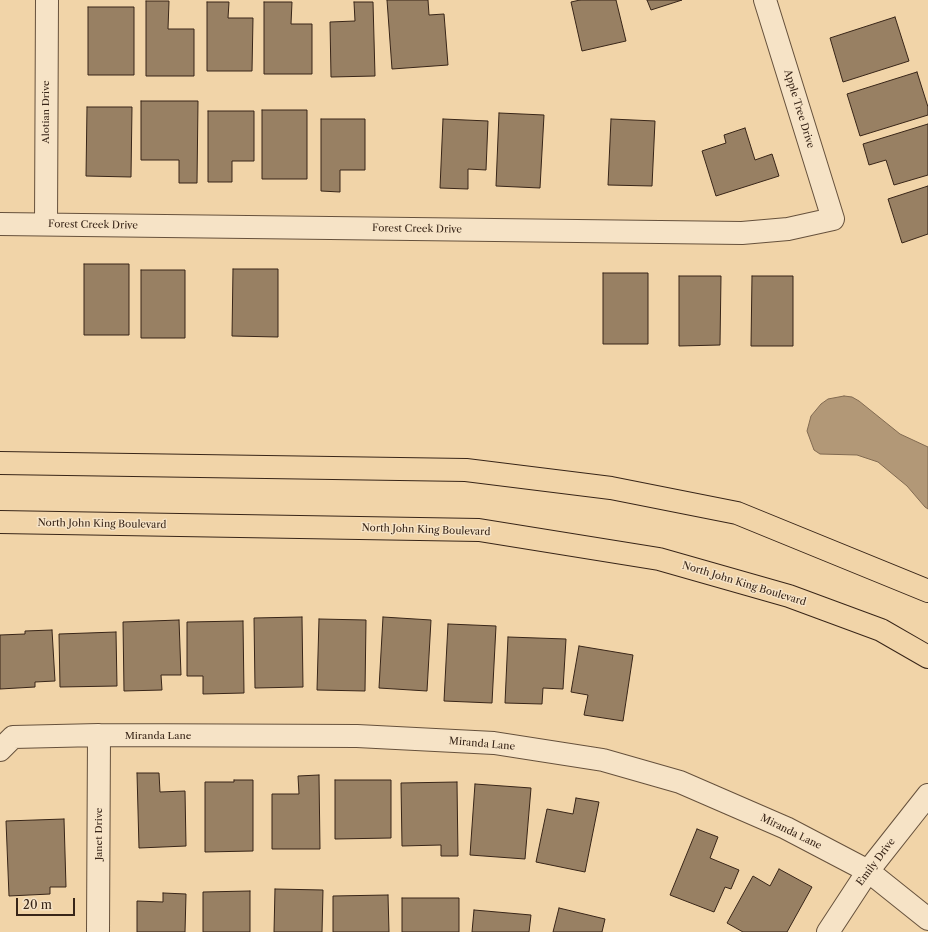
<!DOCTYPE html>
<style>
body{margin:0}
#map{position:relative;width:928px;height:932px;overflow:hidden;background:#f1d4a8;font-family:"Libre Caslon Text",serif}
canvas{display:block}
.scale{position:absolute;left:16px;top:898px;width:59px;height:18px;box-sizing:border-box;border:2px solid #382518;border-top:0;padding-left:5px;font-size:12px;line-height:14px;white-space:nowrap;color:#382518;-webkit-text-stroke:3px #f6e3c6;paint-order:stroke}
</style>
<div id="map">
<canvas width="928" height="932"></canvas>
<div class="scale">20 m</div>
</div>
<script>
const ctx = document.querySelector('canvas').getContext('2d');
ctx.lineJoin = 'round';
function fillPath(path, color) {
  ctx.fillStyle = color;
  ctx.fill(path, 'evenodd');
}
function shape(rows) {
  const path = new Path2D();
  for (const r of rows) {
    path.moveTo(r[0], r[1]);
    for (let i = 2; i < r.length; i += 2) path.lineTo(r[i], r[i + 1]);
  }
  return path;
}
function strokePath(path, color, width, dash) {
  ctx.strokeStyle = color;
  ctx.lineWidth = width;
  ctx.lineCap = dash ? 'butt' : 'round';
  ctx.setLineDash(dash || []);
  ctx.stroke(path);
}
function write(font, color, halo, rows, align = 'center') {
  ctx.font = font + ' "Libre Caslon Text",serif';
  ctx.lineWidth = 3;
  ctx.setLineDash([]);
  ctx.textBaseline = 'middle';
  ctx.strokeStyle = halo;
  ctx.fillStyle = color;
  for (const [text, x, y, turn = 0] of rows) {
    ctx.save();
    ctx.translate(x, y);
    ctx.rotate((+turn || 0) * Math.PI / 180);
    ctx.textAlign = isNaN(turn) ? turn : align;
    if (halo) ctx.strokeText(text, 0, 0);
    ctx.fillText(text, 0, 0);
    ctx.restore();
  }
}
const water = shape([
 [844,396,852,397,859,401,900,434,928,447,928,509,925,507,907,486,878,462,857,455,820,454,814,450,807,431,811,416,821,404,828,399,844,396]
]);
fillPath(water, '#b29877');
strokePath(water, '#816a51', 1);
const building = shape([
 [387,0,428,0,429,15,444,14,448,65,392,69,387,0],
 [580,0,616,0,626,41,582,51,571,2,580,0],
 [647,0,682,0,651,10,647,0],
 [146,1,169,1,168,29,194,29,194,76,146,76,146,1],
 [207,2,229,2,228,18,253,18,252,71,207,71,207,2],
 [264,2,292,2,291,24,312,24,312,74,264,74,264,2],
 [354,2,373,2,375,76,331,77,330,22,355,21,354,2],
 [88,7,134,7,134,75,88,75,88,7],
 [895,17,909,61,843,82,830,38,895,17],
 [917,72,928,107,928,115,860,136,847,94,917,72],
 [141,101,198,101,197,183,179,183,179,160,141,160,141,101],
 [87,107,132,107,131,177,86,176,87,107],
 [262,110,307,110,307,179,262,179,262,110],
 [208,111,254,111,254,161,232,161,232,182,208,182,208,111],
 [499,113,544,115,540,188,496,186,499,113],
 [321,119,365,119,365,170,340,170,340,192,321,191,321,119],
 [443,119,488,121,486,170,468,169,468,189,440,188,443,119],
 [611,119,655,121,652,186,608,185,611,119],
 [928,124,928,175,894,185,886,160,869,165,863,144,928,124],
 [745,128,755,160,772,154,779,176,716,196,702,151,726,143,724,135,745,128],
 [928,186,928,234,902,243,888,199,928,186],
 [84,264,129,264,129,335,84,335,84,264],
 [233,269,278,269,278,337,232,336,233,269],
 [141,270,185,270,185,338,141,338,141,270],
 [603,273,648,273,648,344,603,344,603,273],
 [679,276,721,276,720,345,679,346,679,276],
 [752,276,793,276,793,346,751,346,752,276],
 [302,617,303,687,255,688,254,618,302,617],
 [383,617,431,620,427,691,379,688,383,617],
 [319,619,366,620,365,691,317,690,319,619],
 [179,620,181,675,161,675,162,690,124,691,123,622,179,620],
 [243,621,244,693,203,694,203,676,187,676,187,622,243,621],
 [448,624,496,626,492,703,444,701,448,624],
 [52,630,55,681,35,682,35,687,0,689,0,635,25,634,25,631,52,630],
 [116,632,117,686,60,687,59,634,116,632],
 [508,637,566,639,563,689,543,688,542,704,505,703,508,637],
 [579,646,633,655,623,721,584,715,588,695,571,692,579,646],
 [137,773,159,773,160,792,185,791,186,846,139,848,137,773],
 [319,775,320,849,272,849,272,794,299,794,298,776,319,775],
 [234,780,253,780,253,851,205,852,205,782,234,782,234,780],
 [335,780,391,780,391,838,335,839,335,780],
 [457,782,458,856,441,856,441,845,402,846,401,783,457,782],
 [475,784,531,788,525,859,470,855,475,784],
 [576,798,599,802,585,872,536,862,547,809,573,814,576,798],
 [64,819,66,887,50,887,50,894,9,896,6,821,64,819],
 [697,829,718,837,710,858,739,870,731,889,725,887,714,912,670,895,697,829],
 [779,869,812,887,787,932,743,932,727,923,753,876,770,886,779,869],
 [275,889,323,890,322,932,274,932,275,889],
 [250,891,250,932,203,932,203,892,250,891],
 [163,893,186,894,185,932,137,932,137,901,163,902,163,893],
 [388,895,389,932,333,932,333,896,388,895],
 [402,898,459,898,459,932,402,932,402,898],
 [559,908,605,919,602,932,553,932,559,908],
 [474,910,531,915,529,932,472,932,474,910]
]);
fillPath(building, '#988063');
strokePath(building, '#382518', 1);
const minor = shape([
 [0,224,742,233,788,229,833,219,765,0],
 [46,224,47,0],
 [0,750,13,737,99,735,357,736,494,743,603,760,680,782,786,828,868,871,928,919],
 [98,932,99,735],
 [828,932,868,871,928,795]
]);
const primary = shape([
 [0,463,466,470,611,488,737,513,928,591],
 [0,522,479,530,659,559,789,596,881,630,928,657]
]);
strokePath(minor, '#66513c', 24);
strokePath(primary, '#382518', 24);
strokePath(minor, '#f6e3c6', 22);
strokePath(primary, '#f1d4a8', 22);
write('10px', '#382518', '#f6e3c6', [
 ["Apple Tree Drive",799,109,73],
 ["Alotian Drive",46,112,-90],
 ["Forest Creek Drive",93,225,1],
 ["Forest Creek Drive",417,229,1],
 ["North John King Boulevard",102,524,1],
 ["North John King Boulevard",426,530,2],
 ["North John King Boulevard",744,584,17],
 ["Miranda Lane",158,736],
 ["Miranda Lane",482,744,5],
 ["Miranda Lane",791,832,26],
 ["Janet Drive",99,834,-90],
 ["Emily Drive",876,862,-53]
]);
</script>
